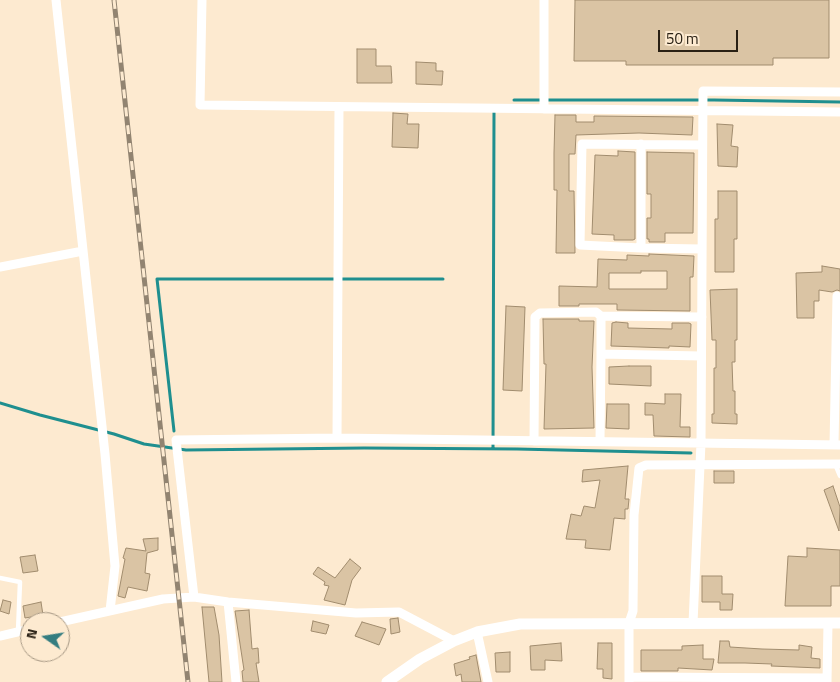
<!DOCTYPE html>
<style>
body{margin:0}
#map{position:relative;width:840px;height:682px;overflow:hidden;background:#fdead0;font-family:"Titillium Web",sans-serif}
canvas{display:block}
.north{position:absolute;left:20px;top:612px;width:50px;height:50px;box-sizing:border-box;background:#fdead0;border:1px solid #a89985;border-radius:50%;rotate:283deg;font-size:14px;font-weight:700;line-height:20px;text-align:center;color:#292014}
.north::after{content:'';display:block;margin:auto;width:18px;height:22px;background:#347d80;clip-path:polygon(50% 0,100% 100%,50% 72%,0 100%)}
.scale{position:absolute;left:658px;top:30px;width:80px;height:22px;box-sizing:border-box;border:2px solid #292014;border-top:0;padding-left:6px;font-size:15px;line-height:18px;white-space:nowrap;color:#292014;-webkit-text-stroke:4px #fdead0;paint-order:stroke}
</style>
<div id="map">
<canvas width="840" height="682"></canvas>
<div class="north">N</div>
<div class="scale">50 m</div>
</div>
<script>
const ctx = document.querySelector('canvas').getContext('2d');
ctx.lineJoin = 'round';
function shape(rows) {
  const path = new Path2D();
  for (const r of rows) {
    path.moveTo(r[0], r[1]);
    for (let i = 2; i < r.length; i += 2) path.lineTo(r[i], r[i + 1]);
  }
  return path;
}
function strokePath(path, color, width, dash) {
  ctx.strokeStyle = color;
  ctx.lineWidth = width;
  ctx.lineCap = dash ? 'butt' : 'round';
  ctx.setLineDash(dash || []);
  ctx.stroke(path);
}
function fillPath(path, color) {
  ctx.fillStyle = color;
  ctx.fill(path, 'evenodd');
}
strokePath(shape([
 [514,100,714,100,840,102],
 [0,403,40,415,114,434,144,444,186,450,364,448,517,449,691,453],
 [174,431,157,279,443,279],
 [493,449,494,112]
]), '#1f8f8f', 3);
const building = shape([
 [575,0,829,0,829,58,773,58,773,65,626,65,626,61,574,61,575,0],
 [357,49,376,49,376,66,391,66,392,83,357,83,357,49],
 [416,62,436,63,436,71,443,71,442,85,416,84,416,62],
 [393,113,408,114,407,124,419,124,418,148,392,147,393,113],
 [555,115,576,115,576,122,594,122,594,116,693,117,692,135,639,133,576,135,575,154,569,154,569,191,574,191,575,253,556,253,557,190,554,190,554,153,555,115],
 [717,124,733,125,731,146,738,147,737,167,718,166,717,124],
 [618,151,635,152,635,239,633,240,614,240,614,235,592,234,595,155,618,156,618,151],
 [647,152,694,153,693,233,665,233,665,242,649,242,649,239,647,239,647,218,651,218,651,194,647,194,647,152],
 [718,191,737,191,737,239,734,239,734,272,715,272,715,219,718,219,718,191],
 [649,254,694,256,693,277,690,277,690,311,617,310,617,304,579,304,579,306,559,306,559,286,597,287,598,259,627,260,627,255,649,256,649,254],
 [641,271,667,271,667,289,609,289,609,273,641,273,641,271],
 [822,266,840,269,840,291,837,290,832,292,819,290,819,301,814,301,814,318,797,318,796,273,822,272,822,266],
 [737,289,737,340,735,340,735,362,732,362,733,391,735,391,735,414,737,414,737,424,712,423,712,414,714,414,714,368,716,368,716,340,712,340,710,290,737,289],
 [506,306,525,307,522,391,503,390,506,306],
 [543,319,579,319,579,321,594,321,592,367,594,428,544,429,546,364,544,364,543,319],
 [616,322,628,323,628,328,672,329,672,323,689,323,691,324,690,347,669,346,669,348,611,346,612,323,616,322],
 [629,366,651,366,651,386,609,384,609,367,629,366],
 [665,394,681,394,680,427,690,427,690,437,654,436,653,415,645,415,645,403,665,404,665,394],
 [607,404,629,404,629,429,606,428,607,404],
 [628,466,625,499,629,499,628,509,625,509,625,519,614,518,610,550,585,548,586,540,566,539,571,514,581,516,584,506,595,508,600,480,582,482,583,470,628,466],
 [714,471,734,471,734,483,714,483,714,471],
 [833,486,840,507,839,531,824,490,833,486],
 [158,538,158,550,147,553,145,573,150,574,147,591,128,587,125,598,118,596,125,559,123,558,126,548,146,551,143,539,158,538],
 [807,548,840,550,840,586,831,586,831,606,785,606,788,556,807,557,807,548],
 [35,555,38,571,23,573,20,557,35,555],
 [350,559,361,568,352,580,345,605,324,600,329,586,324,585,325,582,313,574,318,567,335,578,350,559],
 [702,576,722,576,722,594,733,594,732,610,720,610,720,602,702,602,702,576],
 [3,600,11,602,9,614,0,611,3,600],
 [41,602,43,615,25,618,23,606,41,602],
 [202,607,214,607,219,635,222,682,209,682,202,607],
 [249,610,252,649,258,648,259,663,256,663,259,682,243,682,242,671,244,670,235,611,249,610],
 [398,618,400,632,391,634,390,619,398,618],
 [313,621,329,625,326,634,311,631,313,621],
 [362,622,386,629,379,645,355,636,362,622],
 [720,641,729,641,730,647,762,649,799,650,799,645,812,647,811,658,820,659,820,668,771,666,772,664,745,663,718,663,720,641],
 [561,643,562,661,545,660,545,670,531,670,530,646,561,643],
 [598,643,612,643,612,679,603,678,603,669,597,669,598,643],
 [703,645,703,659,714,659,712,670,678,668,678,671,641,671,641,650,682,650,682,646,703,645],
 [510,652,510,672,496,672,495,653,510,652],
 [476,655,481,682,462,682,461,674,456,676,454,664,470,659,469,657,476,655]
]);
fillPath(building, '#dac4a4');
strokePath(building, '#a18c6e', 1);
strokePath(shape([
 [835,464,840,476],
 [0,578,20,582,18,632]
]), '#fff', 4.5);
strokePath(shape([
 [56,0,105,454,115,566,110,611],
 [202,0,200,105,840,112],
 [544,109,544,0],
 [641,144,641,248,702,249],
 [641,248,580,245,582,144,702,145],
 [0,267,83,251],
 [601,354,601,316,702,317],
 [337,438,339,107],
 [534,441,535,317,540,313,596,312,601,316],
 [600,441,601,354,701,356],
 [834,445,837,296],
 [194,597,176,440,337,438,840,445],
 [228,602,236,682],
 [60,622,163,599,194,597,228,602,356,613,399,612,454,641],
 [693,623,701,443,703,91,840,92],
 [477,632,488,682],
 [0,636,30,629],
 [629,677,827,678],
 [629,682,629,623,633,611,634,515,639,468,646,465,840,464],
 [827,682,828,623]
]), '#fff', 9);
strokePath(shape([
 [387,682,420,659,454,641,477,632,520,624,840,623]
]), '#fff', 11);
const rail = shape([
 [114,0,188,682]
]);
strokePath(rail, '#928471', 5);
strokePath(rail, '#fdead0', 3, [9]);
</script>
